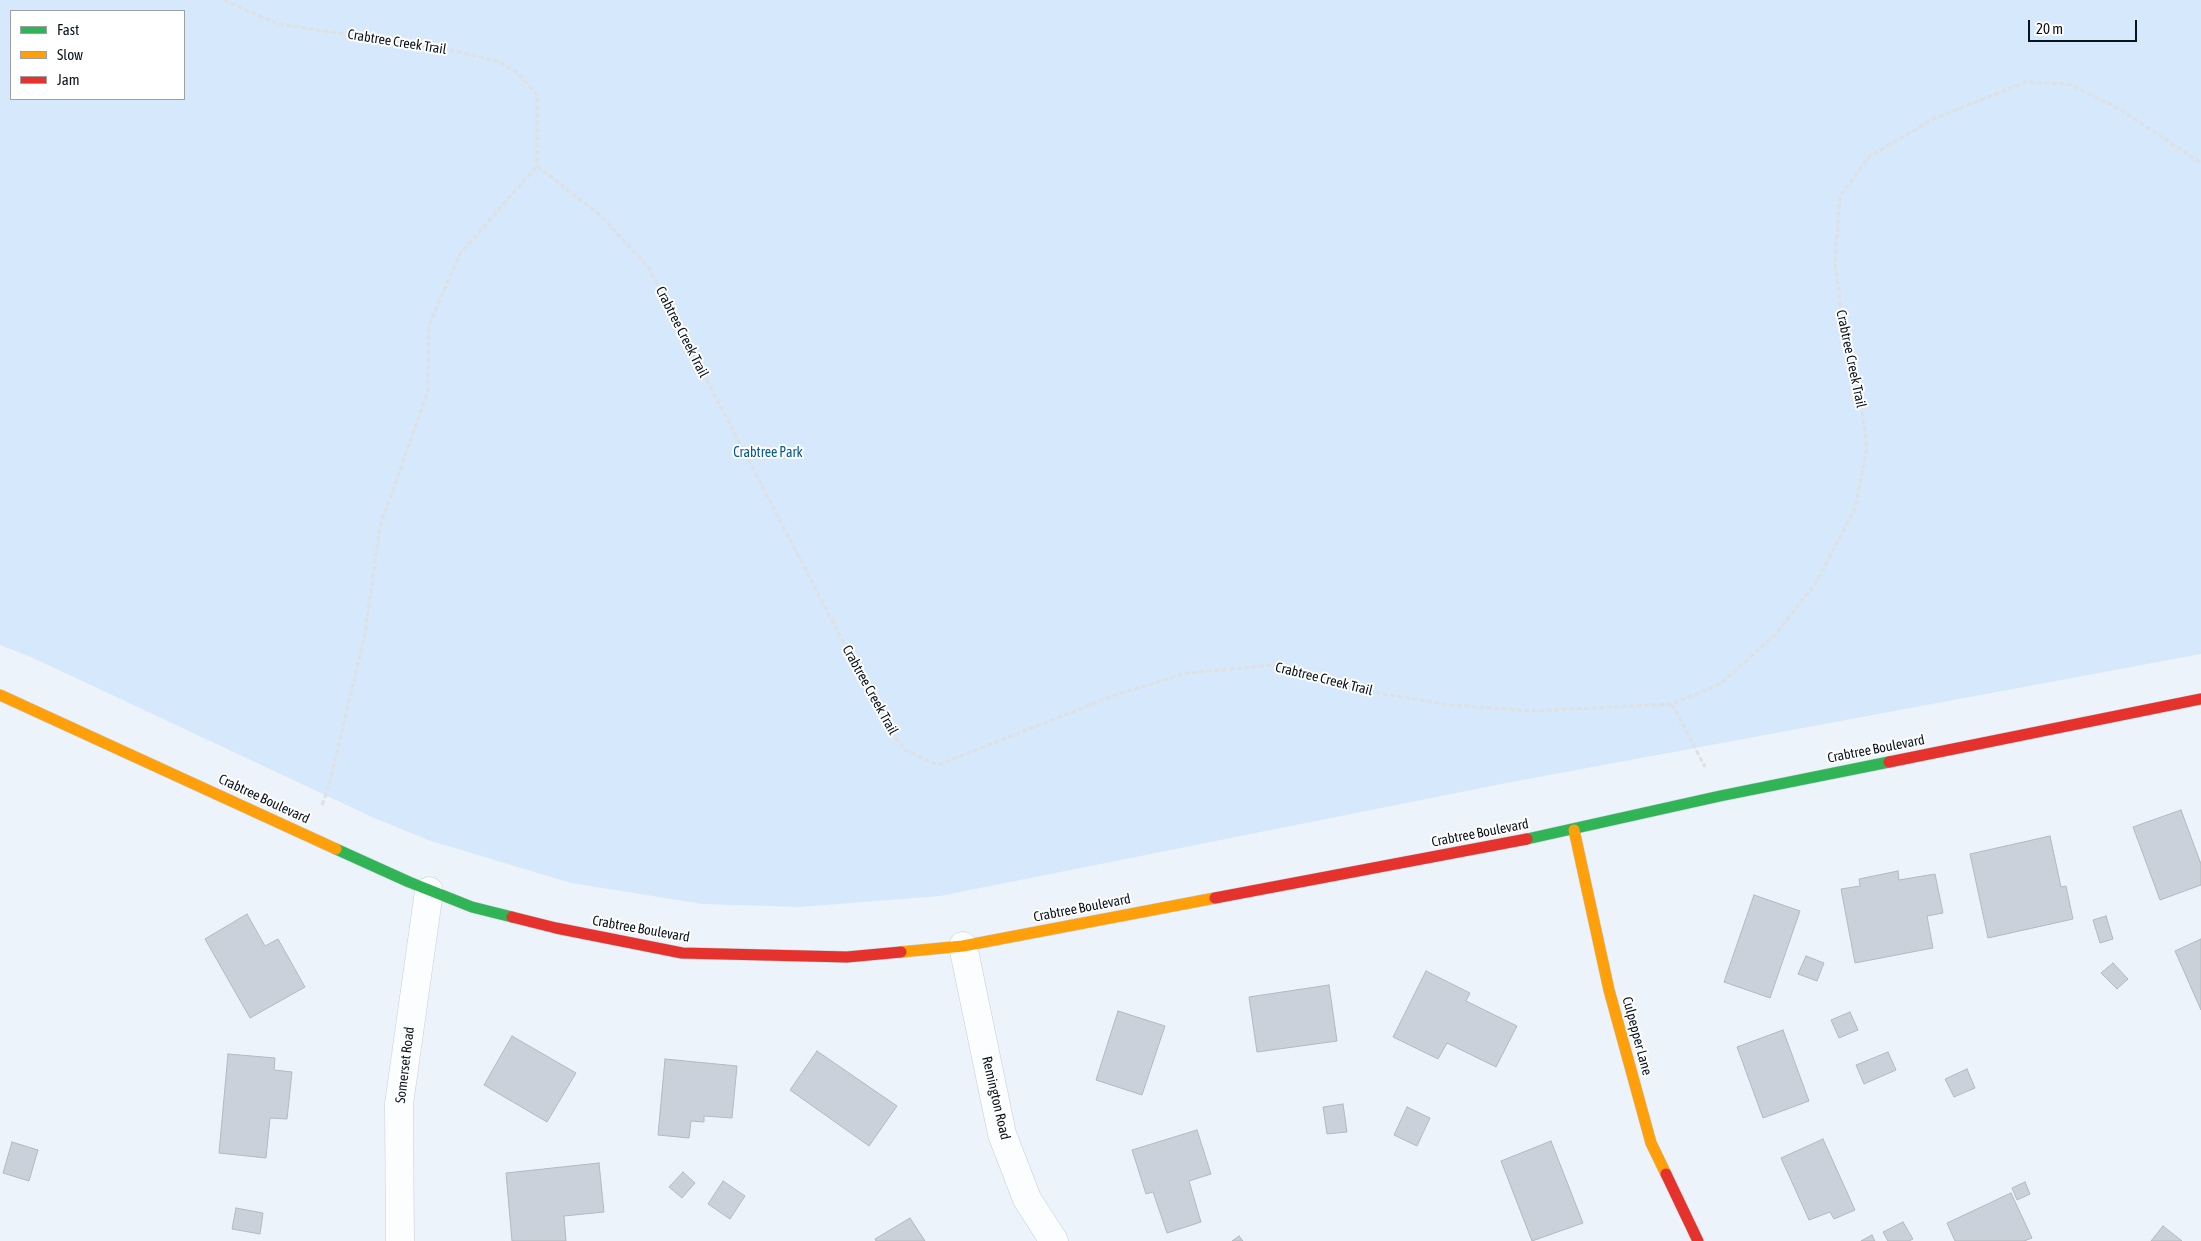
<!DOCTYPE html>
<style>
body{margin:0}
#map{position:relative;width:2201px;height:1241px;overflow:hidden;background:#edf3fa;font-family:"Asap Condensed",sans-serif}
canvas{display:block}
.legend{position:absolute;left:10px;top:10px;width:175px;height:90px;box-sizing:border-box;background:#fff;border:1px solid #9da1a5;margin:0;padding:6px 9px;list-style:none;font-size:15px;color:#0b141d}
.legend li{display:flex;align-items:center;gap:10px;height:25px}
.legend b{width:25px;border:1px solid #9da1a5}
.scale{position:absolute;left:2028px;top:20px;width:109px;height:22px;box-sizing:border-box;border:2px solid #0b141d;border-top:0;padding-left:6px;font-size:15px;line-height:18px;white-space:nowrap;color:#0b141d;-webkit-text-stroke:4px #fff;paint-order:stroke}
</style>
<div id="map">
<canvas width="2201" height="1241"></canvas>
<ul class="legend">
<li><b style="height:6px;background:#30b455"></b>Fast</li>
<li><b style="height:6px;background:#ff9f0a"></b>Slow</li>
<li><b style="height:6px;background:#e5322d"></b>Jam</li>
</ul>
<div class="scale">20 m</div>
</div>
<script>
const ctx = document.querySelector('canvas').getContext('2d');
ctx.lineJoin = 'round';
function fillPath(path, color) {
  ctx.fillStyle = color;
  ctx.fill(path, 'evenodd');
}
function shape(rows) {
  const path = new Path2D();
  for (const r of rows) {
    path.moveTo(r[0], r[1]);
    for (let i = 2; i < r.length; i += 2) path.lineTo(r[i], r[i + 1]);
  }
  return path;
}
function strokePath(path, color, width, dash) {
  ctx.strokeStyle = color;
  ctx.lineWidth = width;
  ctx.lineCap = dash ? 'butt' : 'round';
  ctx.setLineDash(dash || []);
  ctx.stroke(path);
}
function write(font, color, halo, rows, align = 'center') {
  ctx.font = font + ' "Asap Condensed",sans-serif';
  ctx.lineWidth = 4;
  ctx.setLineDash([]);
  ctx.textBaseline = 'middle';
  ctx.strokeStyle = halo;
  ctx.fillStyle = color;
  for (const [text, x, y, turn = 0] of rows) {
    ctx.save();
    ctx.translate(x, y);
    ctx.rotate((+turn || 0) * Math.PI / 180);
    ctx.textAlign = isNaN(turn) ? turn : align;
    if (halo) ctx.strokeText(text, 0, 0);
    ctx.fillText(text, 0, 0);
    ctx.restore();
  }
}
fillPath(shape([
 [0,0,2201,0,2201,654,1501,784,940,896,800,907,703,904,571,883,428,840,372,817,31,657,0,645],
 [11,11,184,11,184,99,11,99]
]), '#d5e8fc');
const building = shape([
 [2181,810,2201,864,2201,885,2160,900,2133,827,2181,810],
 [2050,836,2061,887,2066,886,2073,919,1988,938,1970,854,2050,836],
 [1898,871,1899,880,1935,874,1943,913,1927,916,1933,948,1855,963,1841,889,1860,886,1859,879,1898,871],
 [1754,895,1800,911,1770,998,1724,982,1754,895],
 [247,914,265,946,278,939,305,987,250,1018,205,939,247,914],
 [2106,916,2113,939,2100,943,2093,920,2106,916],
 [2201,939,2201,1010,2175,951,2201,939],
 [1806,956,1824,963,1817,981,1798,974,1806,956],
 [2113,963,2128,979,2117,989,2101,973,2113,963],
 [1426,971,1470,993,1466,1001,1517,1026,1496,1067,1447,1043,1438,1059,1393,1037,1426,971],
 [1329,985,1337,1041,1257,1052,1249,997,1329,985],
 [1118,1011,1165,1026,1142,1095,1096,1080,1118,1011],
 [1850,1012,1858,1030,1839,1038,1831,1020,1850,1012],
 [1783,1030,1809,1101,1763,1118,1737,1047,1783,1030],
 [512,1036,576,1073,547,1122,484,1085,512,1036],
 [817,1051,897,1106,869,1146,790,1090,817,1051],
 [1888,1052,1896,1070,1864,1084,1856,1065,1888,1052],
 [228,1054,275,1058,274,1070,292,1072,287,1119,270,1118,266,1158,219,1153,228,1054],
 [665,1059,737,1066,732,1118,704,1116,704,1122,691,1121,689,1138,658,1135,665,1059],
 [1967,1069,1975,1088,1954,1097,1945,1079,1967,1069],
 [1343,1104,1347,1132,1327,1134,1323,1107,1343,1104],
 [1407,1107,1430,1118,1417,1146,1394,1135,1407,1107],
 [1197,1130,1211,1174,1189,1181,1201,1222,1167,1233,1153,1192,1146,1194,1132,1150,1197,1130],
 [1823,1139,1855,1210,1834,1219,1830,1212,1809,1220,1781,1158,1823,1139],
 [1551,1141,1583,1223,1532,1241,1501,1161,1551,1141],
 [12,1142,38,1150,29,1181,3,1173,12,1142],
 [599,1163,604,1212,564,1216,566,1241,512,1241,506,1173,599,1163],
 [683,1172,695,1183,682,1198,669,1187,683,1172],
 [723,1181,745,1196,730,1219,708,1204,723,1181],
 [2025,1182,2030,1194,2017,1200,2012,1188,2025,1182],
 [2011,1193,2032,1238,2024,1241,1955,1241,1947,1223,2011,1193],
 [236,1208,263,1213,260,1234,232,1229,236,1208],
 [910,1218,925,1241,876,1241,875,1239,910,1218],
 [1903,1222,1913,1239,1909,1241,1888,1241,1883,1232,1903,1222],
 [2163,1226,2182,1241,2151,1241,2163,1226],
 [1872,1235,1875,1241,1861,1241,1872,1235],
 [1239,1236,1243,1241,1232,1241,1239,1236]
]);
fillPath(building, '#cad1da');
strokePath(building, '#b1b9c1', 1);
const street = shape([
 [963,946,1002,1134,1027,1199,1054,1241],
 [400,1241,399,1104,429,891]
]);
const fast = shape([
 [1527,839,1720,796,1889,762],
 [336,849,409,882,472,907,512,917]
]);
const slow = shape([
 [0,695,336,849],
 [1574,830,1609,990,1651,1143,1666,1174],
 [901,952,963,946,1215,898]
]);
const jam = shape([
 [1889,762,2201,699],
 [1215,898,1527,839],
 [512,917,556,928,682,953,847,957,901,952],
 [1666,1174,1698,1241]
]);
strokePath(street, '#c6cfd7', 29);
strokePath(fast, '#c6cfd7', 12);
strokePath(slow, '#c6cfd7', 12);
strokePath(jam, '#c6cfd7', 12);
strokePath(shape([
 [224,0,278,24,440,48,498,61,518,73,537,95,537,166],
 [537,166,600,215,648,267,888,728,906,751,938,765,1115,695,1187,673,1273,665,1378,693,1450,705,1534,711,1672,704,1720,684,1775,635,1816,583,1855,508,1867,448,1858,380,1842,318,1835,262,1840,196,1870,156,1935,118,2026,82,2069,84,2121,110,2201,163],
 [1672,704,1705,767],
 [322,805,329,785,365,634,380,526,428,391,429,325,460,254,537,166]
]), '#dee0e2', 3, [5, 2.5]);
strokePath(street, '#fcfdfe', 28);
strokePath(fast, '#30b455', 11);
strokePath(slow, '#ff9f0a', 11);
strokePath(jam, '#e5322d', 11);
write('14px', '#0b141d', '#fff', [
 ["Crabtree Creek Trail",397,42,9],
 ["Crabtree Creek Trail",682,332,63],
 ["Crabtree Creek Trail",1851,359,78],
 ["Crabtree Creek Trail",1324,679,14],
 ["Crabtree Creek Trail",870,690,61],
 ["Crabtree Boulevard",1876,749,-11],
 ["Crabtree Boulevard",264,799,25],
 ["Crabtree Boulevard",1480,833,-11],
 ["Crabtree Boulevard",1082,908,-11],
 ["Crabtree Boulevard",641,929,10],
 ["Culpepper Lane",1637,1036,75],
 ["Somerset Road",405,1065,-83],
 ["Remington Road",996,1098,77]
]);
write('14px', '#005a9b', '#fff', [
 ["Crabtree Park",768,453]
]);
</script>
